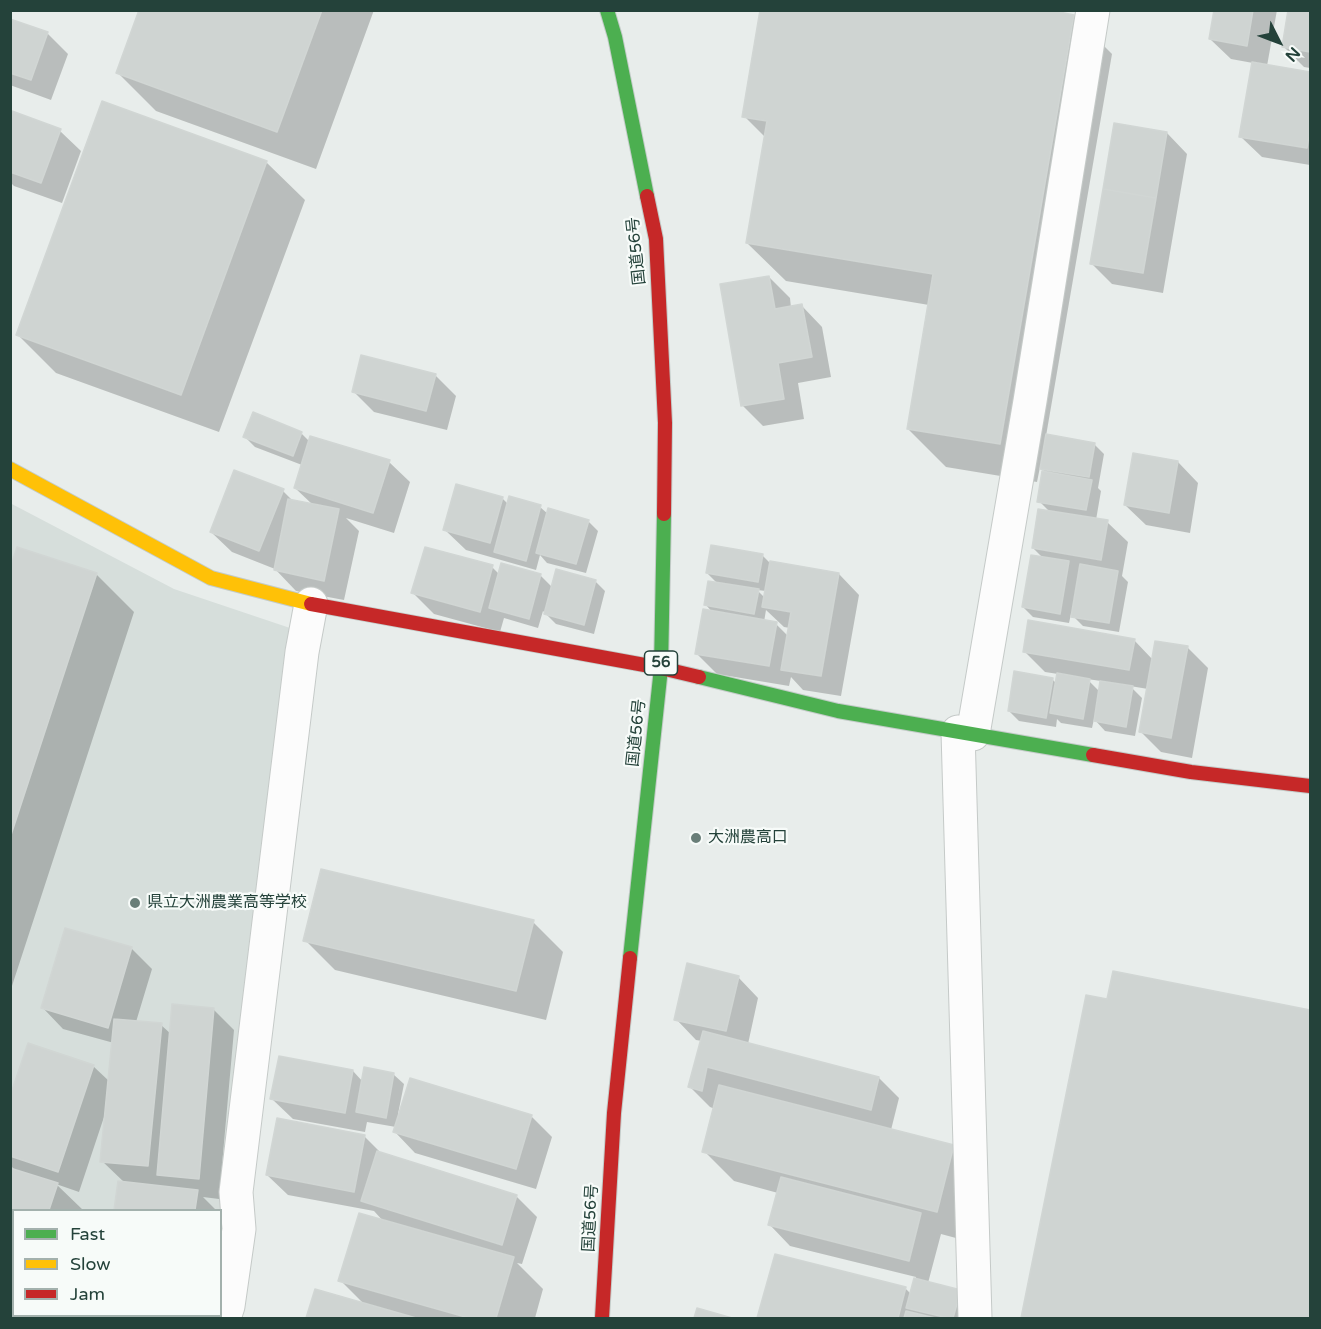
<!DOCTYPE html>
<meta charset="utf-8">
<style>
body{margin:0}
#map{position:relative;width:1321px;height:1329px;overflow:hidden;background:#e8edeb;font-family:"Varela Round",sans-serif}
canvas{display:block}
.frame{position:absolute;inset:0;border:12px solid #24423a;pointer-events:none}
.legend{position:absolute;left:12px;top:1209px;width:210px;height:108px;box-sizing:border-box;background:#f7fbf9;border:2px solid #a3b1ad;margin:0;padding:8px 10px;list-style:none;font-size:18px;color:#24423a}
.legend li{display:flex;align-items:center;gap:12px;height:30px}
.legend b{width:30px;border:2px solid #a3b1ad}
.north{position:absolute;left:1249px;top:12px;width:60px;height:60px;-webkit-text-stroke:4px #f7fbf9;paint-order:stroke;rotate:132deg;font-size:16px;font-weight:700;line-height:24px;text-align:center;color:#24423a}
.north::after{content:'';display:block;margin:auto;width:21px;height:27px;background:#24423a;clip-path:polygon(50% 0,100% 100%,50% 72%,0 100%)}
</style>
<div id="map">
<canvas width="1321" height="1329"></canvas>
<div class="frame"></div>
<ul class="legend">
<li><b style="height:8px;background:#4caf50"></b>Fast</li>
<li><b style="height:8px;background:#ffc107"></b>Slow</li>
<li><b style="height:8px;background:#c62828"></b>Jam</li>
</ul>
<div class="north">N</div>
</div>
<script>
const ctx = document.querySelector('canvas').getContext('2d');
ctx.lineJoin = 'round';
function fillPath(path, color) {
  ctx.fillStyle = color;
  ctx.fill(path, 'evenodd');
}
function shape(rows) {
  const path = new Path2D();
  for (const r of rows) {
    path.moveTo(r[0], r[1]);
    for (let i = 2; i < r.length; i += 2) path.lineTo(r[i], r[i + 1]);
  }
  return path;
}
function strokePath(path, color, width, dash) {
  ctx.strokeStyle = color;
  ctx.lineWidth = width;
  ctx.lineCap = dash ? 'butt' : 'round';
  ctx.setLineDash(dash || []);
  ctx.stroke(path);
}
function write(font, color, halo, rows, align = 'center') {
  ctx.font = font + ' "Varela Round","Noto Sans JP",sans-serif';
  ctx.lineWidth = 4.5;
  ctx.setLineDash([]);
  ctx.textBaseline = 'middle';
  ctx.strokeStyle = halo;
  ctx.fillStyle = color;
  for (const [text, x, y, turn = 0] of rows) {
    ctx.save();
    ctx.translate(x, y);
    ctx.rotate((+turn || 0) * Math.PI / 180);
    ctx.textAlign = isNaN(turn) ? turn : align;
    if (halo) ctx.strokeText(text, 0, 0);
    ctx.fillText(text, 0, 0);
    ctx.restore();
  }
}
fillPath(shape([
 [10,503,174,589,293,629,221,1224,220,1210,14,1210,14,1316,210,1316,210,1318,11,1318]
]), '#d6dedb');
fillPath(shape([
 [140,10,374,10,316,169,156,111,118,73],
 [1215,10,1277,10,1267,66,1310,74,1310,165,1262,157,1241,137,1253,63,1231,59,1210,39],
 [1290,10,1310,10,1310,68,1304,67,1283,46],
 [1074,16,1112,54,1046,436,1094,444,1104,454,1098,488,1101,491,1096,520,1107,522,1128,542,1122,576,1128,582,1119,632,1083,626,1071,614,1069,623,1033,617,1023,607,1044,559,1033,548,1050,512,1039,501,1044,471,1040,467,1037,482,946,467,908,429,929,305,786,281,747,243,766,138,744,116],
 [10,20,47,33,68,54,51,100,10,85],
 [13,113,60,131,81,151,62,203,14,186,10,182,10,119],
 [1167,133,1187,154,1163,293,1112,284,1092,264],
 [266,162,305,200,219,432,56,373,18,335],
 [769,277,790,298,791,308,802,306,822,327,831,377,798,383,804,419,763,426,742,405],
 [435,375,456,396,447,430,374,412,353,391],
 [301,433,310,442,389,462,410,482,394,533,346,518,359,531,344,600,296,591,275,569,232,552,211,532,283,491,293,501,313,505,295,488,302,465,255,447,245,437],
 [1178,462,1198,483,1190,533,1146,525,1125,505],
 [502,498,508,504,540,507,548,514,588,521,598,531,586,573,547,563,540,555,536,570,466,550,445,530],
 [762,555,769,562,839,574,859,595,841,696,803,690,791,677,789,686,717,674,696,653,713,613,706,605,718,584,707,573],
 [757,590,766,591,765,598],
 [766,610,784,627,790,628,788,636,776,624,764,622],
 [492,567,499,574,540,575,553,588,595,581,605,591,594,634,556,624,543,611,538,628,504,618,500,632,434,614,413,593],
 [10,573,96,574,134,612,10,992],
 [1134,640,1153,660,1187,647,1208,668,1192,758,1161,752,1140,731,1148,689,1130,686,1142,698,1135,736,1105,731,1094,719,1092,728,1061,723,1057,719,1056,727,1019,721,1009,711,1052,679,1057,684,1058,674,1045,672,1024,651],
 [1087,679,1101,681,1100,692],
 [533,922,563,952,546,1020,335,970,305,940],
 [131,948,152,969,136,1022,161,1025,171,1034,213,1009,234,1030,219,1199,203,1197,216,1210,116,1210,119,1183,125,1183,102,1161,106,1111,79,1192,56,1184,83,1210,14,1210,14,1316,54,1316,53,1318,10,1318,10,1169,16,1171,10,1165,10,1101,93,1066,110,1082,114,1043,63,1029,43,1008],
 [1114,973,1310,1012,1310,1318,1023,1318,1087,997,1109,1001],
 [738,977,758,998,748,1044,879,1078,899,1098,891,1130,954,1146,967,1241,941,1234,928,1283,960,1291,965,1318,759,1318,776,1256,905,1288,911,1294,916,1277,790,1246,770,1225,778,1193,734,1181,704,1151,715,1109,710,1107,690,1087,702,1041,696,1040,676,1019],
 [353,1071,363,1082,393,1074,404,1084,398,1114,531,1116,552,1137,536,1189,415,1153,395,1132,396,1127,367,1122,365,1132,293,1119,272,1099],
 [364,1136,383,1155,516,1196,537,1217,522,1264,517,1263,543,1289,535,1318,308,1318,316,1291,365,1305,340,1280,384,1222,374,1211,288,1195,267,1175],
 [220,1215,227,1221,220,1282],
 [104,1316,217,1316,217,1318,104,1318]
]), '#0003');
const building = shape([
 [139,10,322,10,277,132,116,73,139,10],
 [760,10,1050,10,1074,15,1000,444,907,429,933,274,746,243,767,121,742,117,760,10],
 [1214,10,1253,10,1247,46,1209,39,1214,10],
 [1288,10,1310,10,1310,52,1282,47,1288,10],
 [10,19,48,32,31,80,10,73,10,19],
 [1252,62,1310,72,1310,130,1307,148,1239,137,1252,62],
 [102,101,267,161,181,395,16,335,102,101],
 [12,111,61,129,41,183,10,172,10,115,12,111],
 [1114,123,1167,132,1156,198,1103,189,1114,123],
 [1103,189,1156,198,1143,273,1090,264,1103,189],
 [769,276,775,309,802,304,812,357,778,363,784,399,741,406,720,284,769,276],
 [361,355,436,374,426,411,352,392,361,355],
 [253,412,302,432,293,456,243,437,253,412],
 [1046,434,1095,443,1089,477,1040,469,1046,434],
 [310,436,390,460,373,513,294,488,310,436],
 [1133,453,1178,461,1169,513,1124,505,1133,453],
 [234,470,284,489,259,551,210,532,234,470],
 [1042,471,1092,480,1086,510,1037,502,1042,471],
 [456,484,503,497,490,543,443,530,456,484],
 [509,496,541,505,526,561,494,552,509,496],
 [288,499,339,509,324,581,274,570,288,499],
 [548,508,589,520,576,564,536,553,548,508],
 [1038,509,1108,520,1101,560,1032,548,1038,509],
 [711,545,763,554,758,582,706,573,711,545],
 [17,547,97,573,10,838,10,568,17,547],
 [425,547,493,565,480,612,411,593,425,547],
 [1031,555,1069,561,1060,614,1022,607,1031,555],
 [770,561,839,573,821,676,781,670,791,612,762,607,770,561],
 [501,563,541,574,529,619,489,608,501,563],
 [1080,564,1118,571,1109,623,1071,617,1080,564],
 [556,569,596,580,584,625,544,614,556,569],
 [708,581,759,589,754,614,704,605,708,581],
 [703,609,777,622,769,666,695,654,703,609],
 [1028,620,1135,639,1129,670,1023,652,1028,620],
 [1155,641,1188,646,1171,738,1139,732,1155,641],
 [1014,671,1053,678,1046,718,1008,711,1014,671],
 [1057,673,1090,679,1083,719,1050,713,1057,673],
 [1100,681,1133,686,1126,727,1094,721,1100,681],
 [321,869,534,920,516,991,303,941,321,869],
 [65,928,132,947,108,1028,41,1008,65,928],
 [687,963,739,976,726,1031,674,1020,687,963],
 [1113,971,1310,1010,1310,1318,1021,1318,1086,995,1107,999,1113,971],
 [172,1004,214,1008,199,1179,157,1175,172,1004],
 [114,1019,162,1023,148,1166,100,1162,114,1019],
 [703,1031,879,1077,871,1110,707,1067,702,1091,688,1087,703,1031],
 [28,1043,94,1065,58,1172,10,1156,10,1096,28,1043],
 [279,1056,353,1070,345,1113,270,1099,279,1056],
 [364,1067,394,1073,386,1118,356,1112,364,1067],
 [410,1078,532,1115,516,1169,393,1132,410,1078],
 [719,1085,954,1145,937,1212,702,1152,719,1085],
 [277,1118,365,1135,354,1192,266,1175,277,1118],
 [377,1151,517,1195,502,1245,361,1201,377,1151],
 [10,1168,58,1183,49,1210,14,1210,13,1318,10,1318,10,1168],
 [781,1177,921,1213,909,1261,768,1225,781,1177],
 [118,1181,198,1190,195,1210,114,1210,118,1181],
 [359,1213,514,1257,496,1318,469,1318,338,1281,359,1213],
 [775,1254,906,1287,898,1318,757,1318,775,1254],
 [914,1278,961,1290,953,1318,948,1318,906,1308,914,1278],
 [315,1289,416,1318,306,1318,315,1289],
 [697,1308,732,1318,694,1318,697,1308],
 [906,1311,935,1318,904,1318,906,1311],
 [103,1316,184,1316,184,1318,102,1318,103,1316]
]);
fillPath(building, '#cfd4d2');
strokePath(building, '#d1d6d4', 1.5);
const street = shape([
 [958,732,975,1318],
 [973,734,1030,401,1093,10],
 [224,1318,228,1306,239,1229,236,1192,302,652,311,604]
]);
const fast = shape([
 [607,10,615,37,647,196],
 [699,677,838,711,1093,755],
 [630,958,661,668,664,514]
]);
const slow = shape([
 [10,469,211,578,311,604]
]);
const jam = shape([
 [647,196,656,239,665,423,664,514],
 [311,604,661,668,699,677],
 [1093,755,1191,772,1310,786],
 [602,1318,614,1113,630,958]
]);
strokePath(street, '#c5cac8', 35);
strokePath(fast, '#c3cbc8', 16);
strokePath(slow, '#c3cbc8', 16);
strokePath(jam, '#c3cbc8', 16);
strokePath(street, '#fcfcfc', 33);
strokePath(fast, '#4caf50', 14);
strokePath(slow, '#ffc107', 14);
strokePath(jam, '#c62828', 14);
for (const [x, y, r, color] of [
 [696,838,6,"#697e78"],
 [135,903,6,"#697e78"]
]) {
  const dot = new Path2D();
  dot.arc(x, y, r, 0, 2 * Math.PI);
  ctx.fillStyle = color;
  ctx.fill(dot);
  strokePath(dot, '#f7fbf9', 2);
}
for (const [x, y, w] of [
 [661,663,33]
]) {
  const box = new Path2D();
  box.roundRect(x - w / 2, y - 12, w, 24, 4.5);
  ctx.fillStyle = '#f7fbf9';
  ctx.fill(box);
  strokePath(box, '#24423a', 1.5);
}
write('bold 15px', '#24423a', null, [
 ["56",661,663]
]);
write('16px', '#24423a', '#f7fbf9', [
 ["国道56号",637,251,-96],
 ["国道56号",637,733,-84],
 ["国道56号",591,1218,-87]
]);
write('16px', '#24423a', '#f7fbf9', [
 ["大洲農高口",708,838],
 ["県立大洲農業高等学校",147,903]
], 'left');
</script>
